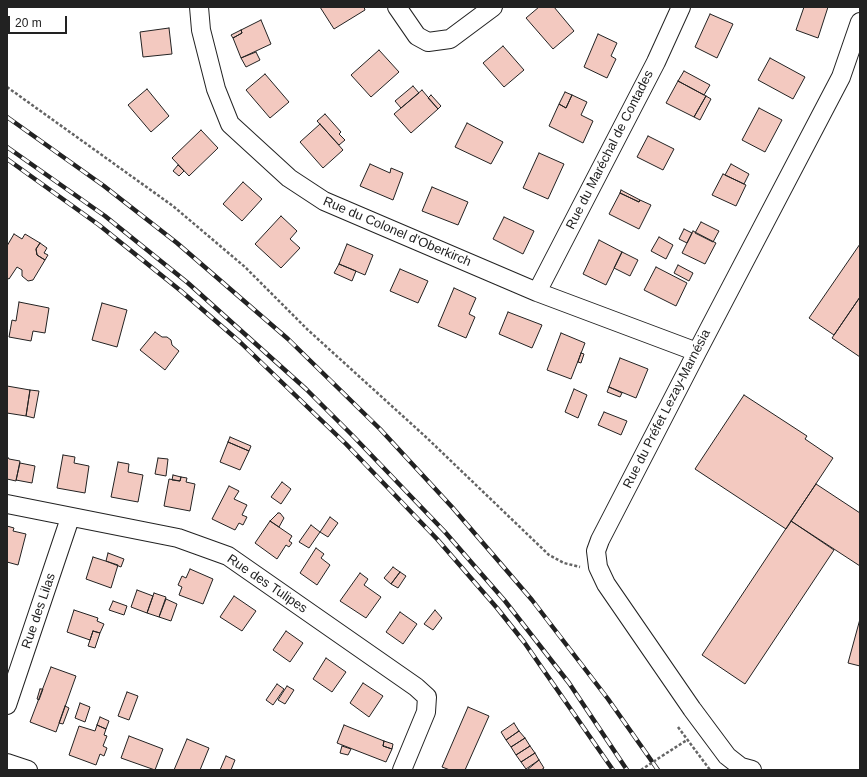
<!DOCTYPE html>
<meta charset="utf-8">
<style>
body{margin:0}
#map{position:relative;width:867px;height:777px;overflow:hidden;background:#fff;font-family:Helvetica,sans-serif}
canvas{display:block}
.frame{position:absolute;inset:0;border:8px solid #222;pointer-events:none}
.scale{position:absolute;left:8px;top:16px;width:59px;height:18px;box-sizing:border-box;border:2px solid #222;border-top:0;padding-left:5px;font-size:12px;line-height:14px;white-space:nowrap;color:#222;-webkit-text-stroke:3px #fff;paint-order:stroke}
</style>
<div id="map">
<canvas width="867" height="777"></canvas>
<div class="frame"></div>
<div class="scale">20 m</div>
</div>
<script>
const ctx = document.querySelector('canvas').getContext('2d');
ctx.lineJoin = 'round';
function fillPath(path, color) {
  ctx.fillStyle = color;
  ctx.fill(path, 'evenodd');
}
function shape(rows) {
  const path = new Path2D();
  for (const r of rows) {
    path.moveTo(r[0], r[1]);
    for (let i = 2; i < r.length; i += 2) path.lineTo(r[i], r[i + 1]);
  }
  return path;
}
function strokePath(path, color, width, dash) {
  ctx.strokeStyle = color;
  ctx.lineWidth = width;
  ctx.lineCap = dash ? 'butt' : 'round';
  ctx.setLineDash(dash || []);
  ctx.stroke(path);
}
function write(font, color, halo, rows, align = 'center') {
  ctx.font = font + ' Helvetica,sans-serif';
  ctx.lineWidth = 3;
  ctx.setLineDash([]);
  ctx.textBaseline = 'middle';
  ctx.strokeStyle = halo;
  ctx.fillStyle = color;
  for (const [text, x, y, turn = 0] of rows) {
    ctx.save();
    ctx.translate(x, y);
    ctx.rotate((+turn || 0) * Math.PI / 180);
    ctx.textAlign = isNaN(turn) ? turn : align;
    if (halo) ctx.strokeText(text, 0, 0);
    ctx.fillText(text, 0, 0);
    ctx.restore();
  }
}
const building = shape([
 [320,7,364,7,365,10,334,29,320,7],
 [539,7,554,7,574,31,553,49,526,18,539,7],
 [804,7,828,7,818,38,796,30,804,7],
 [710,14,733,24,717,58,695,47,710,14],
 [261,20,271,44,241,58,233,38,242,33,241,30,261,20],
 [169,28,172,54,143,57,140,32,169,28],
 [241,30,242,33,233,38,231,35,241,30],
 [598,34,617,43,611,56,616,59,607,78,584,67,598,34],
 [503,46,524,70,504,87,483,63,503,46],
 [379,50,399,72,371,97,351,75,379,50],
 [256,52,260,60,246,67,241,58,256,52],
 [770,58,805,77,793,99,758,80,770,58],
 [684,71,710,85,704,95,678,81,684,71],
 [265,74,289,102,270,118,246,90,265,74],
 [678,81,706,96,694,117,666,103,678,81],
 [413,86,419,93,401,108,395,101,413,86],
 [147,89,169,116,151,132,128,105,147,89],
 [422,90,438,109,411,133,394,114,422,90],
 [565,92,572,95,566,108,559,104,565,92],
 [431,95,441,106,438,109,428,98,431,95],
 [572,95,587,102,581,115,593,121,583,143,549,126,559,104,566,108,572,95],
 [706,96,711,99,700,120,694,117,706,96],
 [759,108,782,120,765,152,742,140,759,108],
 [325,114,341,132,339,134,345,140,339,145,317,121,325,114],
 [467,123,503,142,491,164,455,147,467,123],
 [320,124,343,150,323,168,300,142,320,124],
 [201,130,218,148,189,176,172,158,201,130],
 [648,136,674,149,663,170,637,157,648,136],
 [539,153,564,164,548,199,523,188,539,153],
 [370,164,390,173,391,168,403,173,393,200,360,186,370,164],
 [731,164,749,174,744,184,725,175,731,164],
 [178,165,184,171,179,176,173,171,178,165],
 [723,174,746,185,736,206,712,195,723,174],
 [243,182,262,199,242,221,223,204,243,182],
 [432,187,468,202,458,225,422,211,432,187],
 [621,190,640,200,639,202,620,193,621,190],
 [620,193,639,202,640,200,651,205,639,229,609,214,620,193],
 [281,216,297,231,290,239,300,248,281,268,255,244,281,216],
 [504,217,534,231,523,254,493,239,504,217],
 [701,222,719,231,713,242,695,233,701,222],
 [684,229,692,233,687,243,679,239,684,229],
 [693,231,716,243,705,264,682,253,693,231],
 [14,234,22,239,25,234,40,243,36,249,37,255,45,260,33,280,28,281,22,276,22,270,17,267,9,279,7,278,7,246,14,234],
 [659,237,673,245,666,259,651,251,659,237],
 [599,240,622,252,606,285,583,274,599,240],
 [40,243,47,248,44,253,48,255,45,260,37,255,36,249,40,243],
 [347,244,373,255,365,275,339,264,347,244],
 [860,244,860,297,834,335,809,318,860,244],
 [622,252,638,260,630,276,614,268,622,252],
 [339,264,356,271,352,281,334,273,339,264],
 [678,265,693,273,689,281,674,273,678,265],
 [656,267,687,283,676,306,644,290,656,267],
 [400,269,428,281,418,303,390,291,400,269],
 [454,288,476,298,469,314,475,317,466,338,438,326,454,288],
 [860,297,860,357,832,338,860,297],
 [19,302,49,308,45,333,33,331,31,341,9,337,12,320,16,321,19,302],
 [102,303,127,310,117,347,92,340,102,303],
 [508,312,542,325,532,348,499,334,508,312],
 [155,332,162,337,167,337,171,340,172,345,179,351,165,370,140,350,155,332],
 [561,333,585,343,571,379,547,370,561,333],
 [581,353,584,354,581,363,578,362,581,353],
 [620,358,648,369,636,398,609,387,620,358],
 [7,386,30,390,26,416,7,413,7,386],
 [609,387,622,393,620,397,607,392,609,387],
 [574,389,587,395,578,418,565,412,574,389],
 [30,390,39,391,34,418,26,416,30,390],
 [744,395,807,436,805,439,833,458,786,529,695,469,744,395],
 [604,412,627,421,621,435,598,425,604,412],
 [230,437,251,446,249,451,228,442,230,437],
 [228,442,249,451,240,470,220,462,228,442],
 [63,455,75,457,74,463,89,466,85,493,57,488,63,455],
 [7,456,9,459,20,461,16,481,7,479,7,456],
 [158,458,168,459,166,476,155,474,158,458],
 [118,462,129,464,128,472,143,475,138,502,111,497,118,462],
 [20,463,35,466,32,483,16,480,20,463],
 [173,475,181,477,180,481,172,480,173,475],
 [181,477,187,478,186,482,195,484,190,511,164,506,169,479,180,481,181,477],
 [282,482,291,489,281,504,271,497,282,482],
 [816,484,860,513,860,566,791,521,816,484],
 [229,486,239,491,234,499,247,505,242,515,247,517,243,525,239,523,235,530,212,519,229,486],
 [278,513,280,513,284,518,279,527,270,521,278,513],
 [330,517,338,523,328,537,320,532,330,517],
 [270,521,292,536,289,541,292,543,289,547,286,545,277,559,255,543,270,521],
 [791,521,834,550,745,684,702,655,791,521],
 [311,525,320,532,309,548,299,542,311,525],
 [7,526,14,528,13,531,26,534,18,565,7,562,7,526],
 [316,548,324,554,321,558,330,565,317,585,300,573,316,548],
 [108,553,124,559,121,567,106,561,108,553],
 [93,557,118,565,111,588,86,579,93,557],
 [393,567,400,572,391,584,384,578,393,567],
 [190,569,213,579,203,604,179,595,182,587,178,585,182,576,186,578,190,569],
 [400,572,406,576,398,588,391,584,400,572],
 [360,573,368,579,364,585,381,597,366,618,340,601,360,573],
 [137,590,153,596,147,613,131,607,137,590],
 [154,593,166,597,159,617,147,613,154,593],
 [234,596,256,611,242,631,220,617,234,596],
 [166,599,177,604,171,621,159,617,166,599],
 [113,601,127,606,124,615,109,610,113,601],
 [74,610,98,618,97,621,104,624,100,633,93,631,90,640,67,632,74,610],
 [435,610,442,618,433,630,424,624,435,610],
 [400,612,417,624,403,644,386,632,400,612],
 [860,619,860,666,848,663,860,619],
 [93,631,100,633,95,648,88,646,93,631],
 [286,631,303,643,290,662,273,650,286,631],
 [326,658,346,672,332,692,313,679,326,658],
 [51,667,76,676,56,732,30,722,51,667],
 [363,683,383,696,369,717,350,703,363,683],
 [277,684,284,689,273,705,266,700,277,684],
 [287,686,294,690,285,704,278,700,287,686],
 [40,689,43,689,39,700,37,699,40,689],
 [127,692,138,696,129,720,118,716,127,692],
 [80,703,90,707,85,722,75,718,80,703],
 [65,706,69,708,63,724,59,723,65,706],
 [468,707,489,716,465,770,450,770,442,767,468,707],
 [100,717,109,721,106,729,97,725,100,717],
 [514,723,519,731,506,740,501,732,514,723],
 [97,725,106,729,104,735,107,736,103,746,107,748,104,756,100,754,96,765,69,755,79,726,95,731,97,725],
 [344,725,384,741,383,746,392,749,386,762,337,743,344,725],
 [519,731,525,738,511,747,506,740,519,731],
 [129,736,163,749,155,770,121,758,129,736],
 [525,738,530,746,516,755,511,747,525,738],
 [187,739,209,748,200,770,174,770,187,739],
 [384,741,393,744,392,749,383,746,384,741],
 [342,746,351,749,348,755,340,753,342,746],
 [530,746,535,753,521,762,516,755,530,746],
 [535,753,539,760,526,769,521,762,535,753],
 [226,756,235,760,231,770,220,770,226,756],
 [539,760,544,768,541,770,527,770,539,760]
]);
fillPath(building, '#f3c9c0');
strokePath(building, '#222', 1);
const street = shape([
 [199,7,201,30,216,89,230,124,289,178,324,201,537,292,697,352],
 [397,7,417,36,428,42,450,39,493,7],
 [537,292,656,62,681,7],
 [7,504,178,538,228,556,416,687,427,697,426,712,402,770],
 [7,705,70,518],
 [7,763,28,770],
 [752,770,741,767,727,756,692,709,606,584,598,567,596,551,600,540,697,352,841,77,860,22]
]);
strokePath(street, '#222', 20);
strokePath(shape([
 [7,87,173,206,245,267,308,330,427,438,549,555,564,563,580,567],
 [678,727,710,770],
 [662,756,687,740]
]), '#646464', 2.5, [3, 2]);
strokePath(street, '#fff', 18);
const rail = shape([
 [7,117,104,186,177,243,288,339,380,429,452,507,532,600,608,699,658,770],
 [7,147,105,216,188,283,306,389,354,437,445,532,505,601,569,683,627,770],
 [7,159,99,225,181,291,240,342,346,444,437,539,497,608,524,642,613,770]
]);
strokePath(rail, '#222', 4.5);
strokePath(rail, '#fff', 3, [9]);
strokePath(shape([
 [641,770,662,756]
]), '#646464', 2.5, [3, 2]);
write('13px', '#222', '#fff', [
 ["Rue du Maréchal de Contades",610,150,-63],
 ["Rue du Colonel d'Oberkirch",397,232,23],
 ["Rue du Préfet Lezay-Marnésia",667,409,-63],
 ["Rue des Tulipes",267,584,34],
 ["Rue des Lilas",39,611,-71]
]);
</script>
